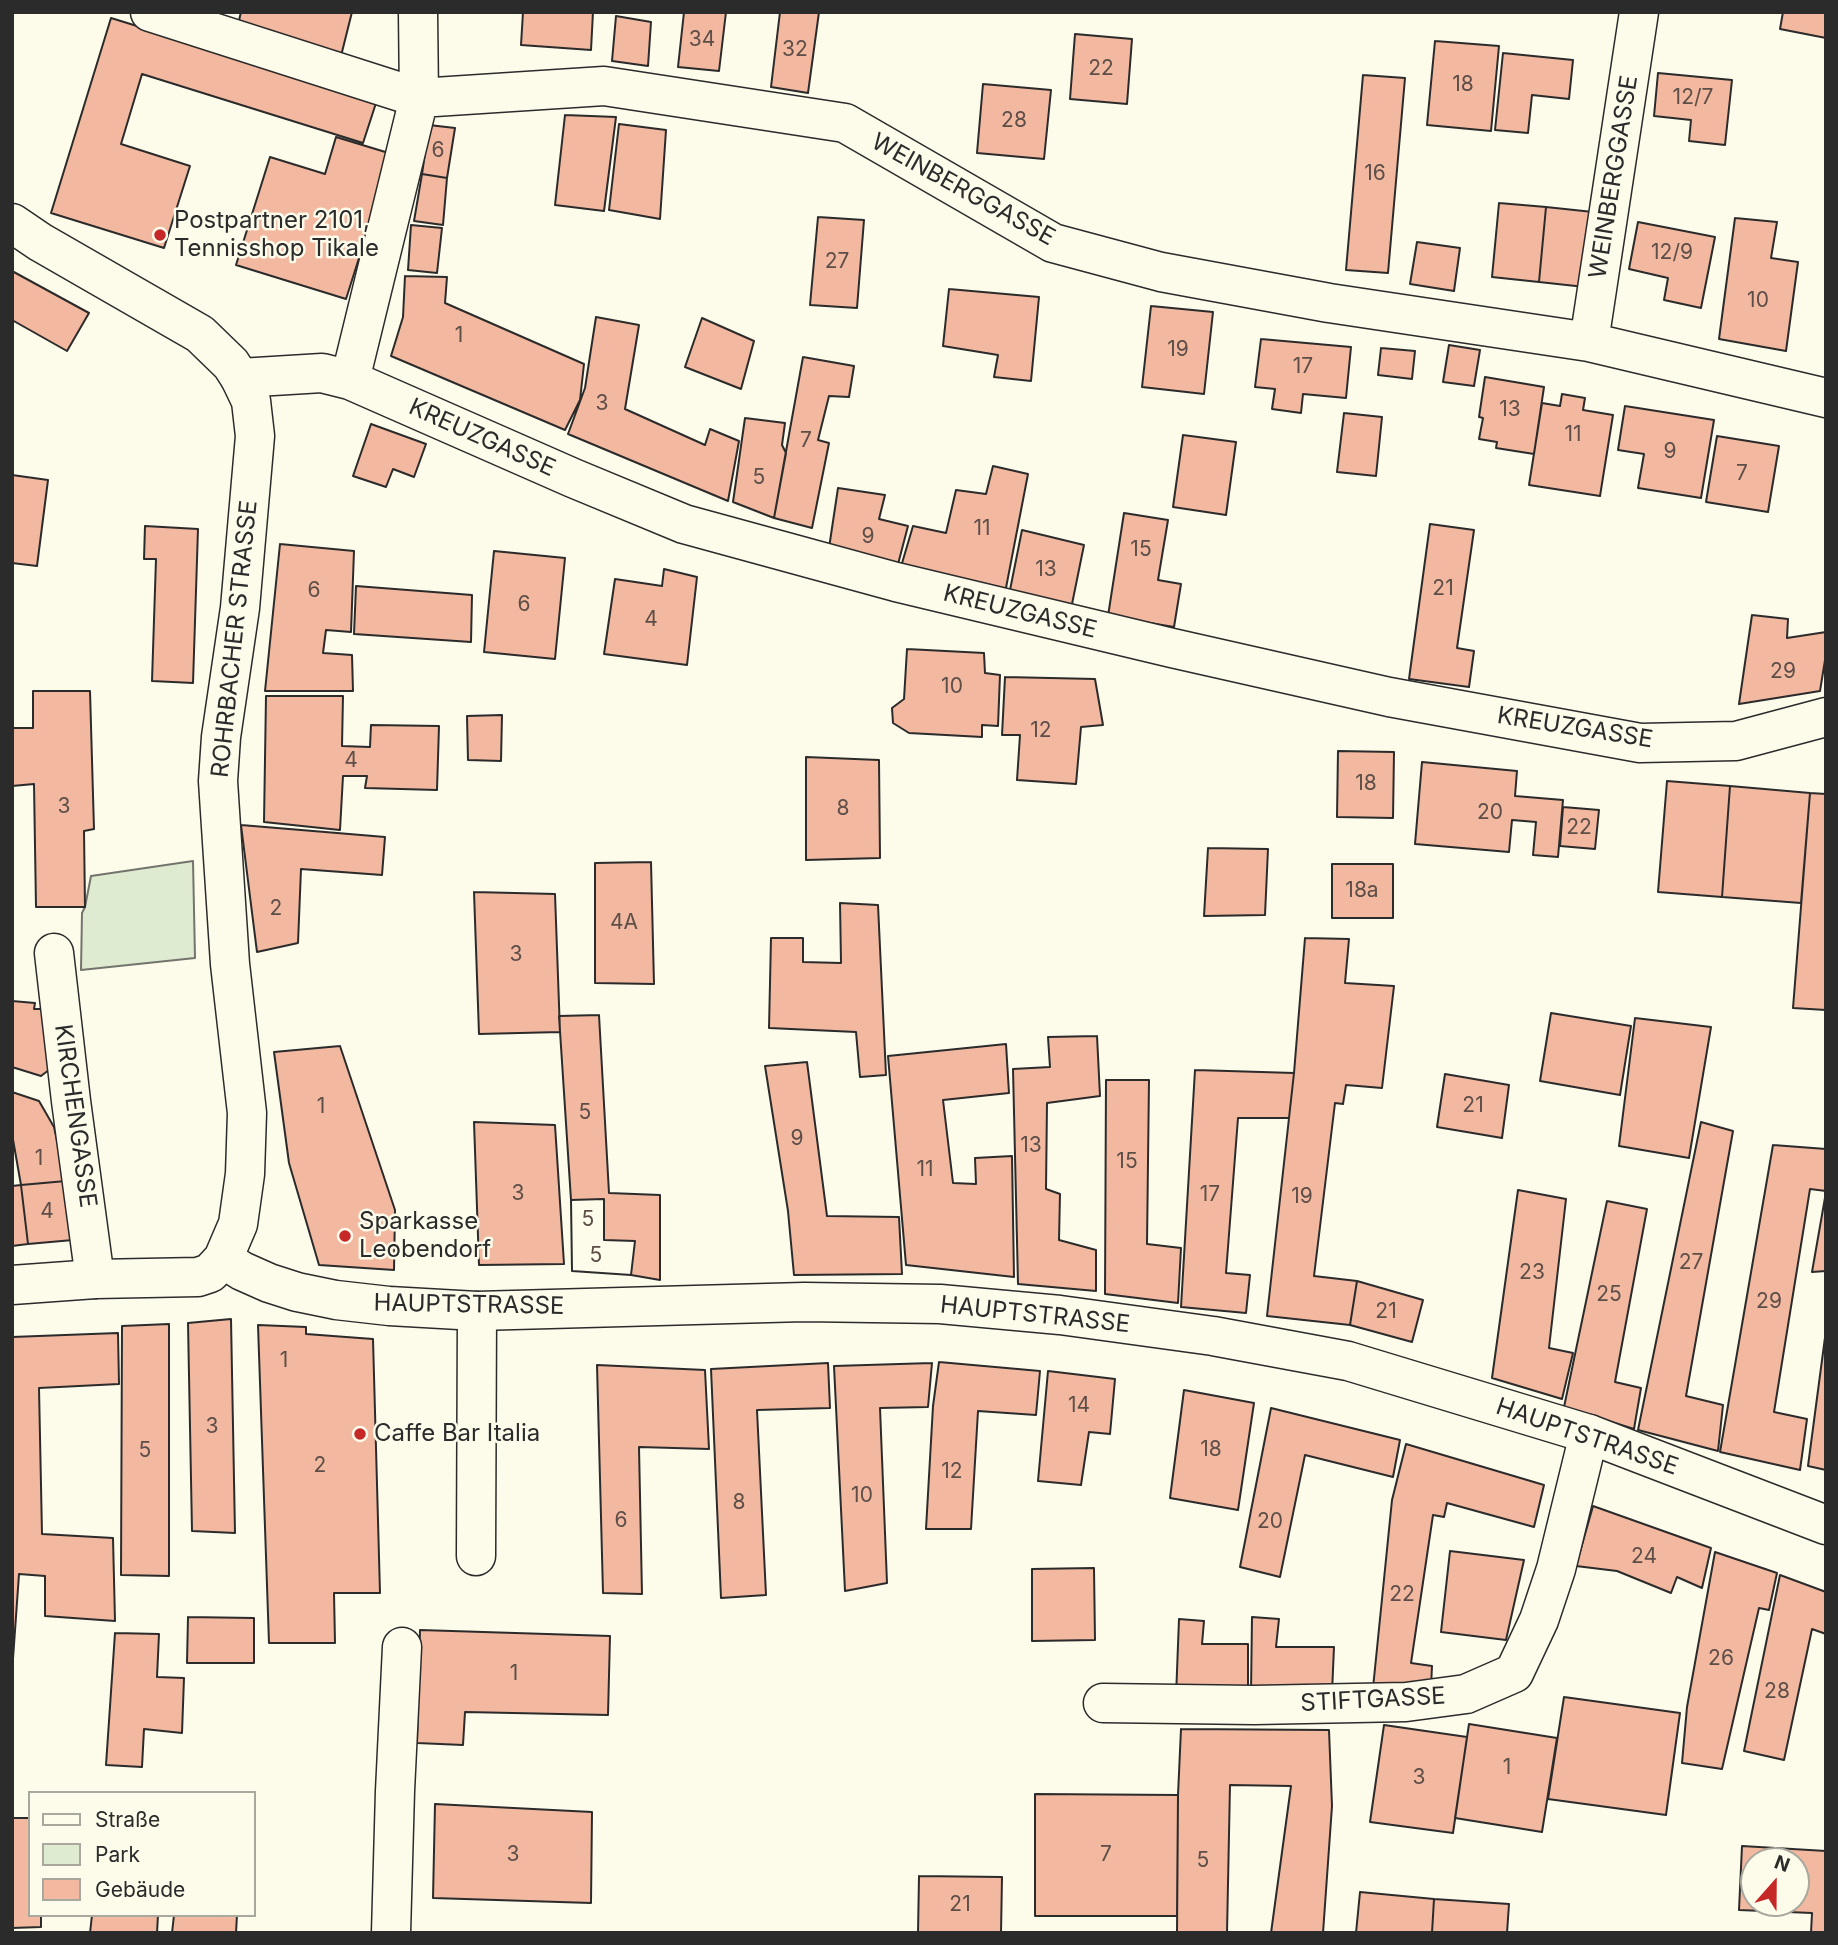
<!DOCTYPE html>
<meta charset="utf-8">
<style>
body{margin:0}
#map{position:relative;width:1838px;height:1945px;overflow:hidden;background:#fdfbea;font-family:Inter,sans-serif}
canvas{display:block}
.frame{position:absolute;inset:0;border:14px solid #2b2b2b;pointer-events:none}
.legend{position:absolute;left:28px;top:1791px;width:228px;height:126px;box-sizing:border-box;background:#fdfbea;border:2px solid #a9a89e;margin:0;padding:9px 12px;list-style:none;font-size:21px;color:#2b2b2b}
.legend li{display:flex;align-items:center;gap:14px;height:35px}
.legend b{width:35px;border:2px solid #a9a89e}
.north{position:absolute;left:1740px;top:1847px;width:70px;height:70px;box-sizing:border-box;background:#fdfbea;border:2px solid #a9a89e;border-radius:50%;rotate:21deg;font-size:19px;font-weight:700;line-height:28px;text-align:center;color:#2b2b2b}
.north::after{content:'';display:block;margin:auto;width:24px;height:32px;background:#c62828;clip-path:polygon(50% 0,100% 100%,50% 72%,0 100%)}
</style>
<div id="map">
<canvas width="1838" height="1945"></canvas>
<div class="frame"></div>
<ul class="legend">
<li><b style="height:9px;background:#fdfbea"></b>Straße</li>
<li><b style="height:19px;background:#deebd1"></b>Park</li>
<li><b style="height:19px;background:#f2b8a0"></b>Gebäude</li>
</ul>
<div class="north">N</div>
</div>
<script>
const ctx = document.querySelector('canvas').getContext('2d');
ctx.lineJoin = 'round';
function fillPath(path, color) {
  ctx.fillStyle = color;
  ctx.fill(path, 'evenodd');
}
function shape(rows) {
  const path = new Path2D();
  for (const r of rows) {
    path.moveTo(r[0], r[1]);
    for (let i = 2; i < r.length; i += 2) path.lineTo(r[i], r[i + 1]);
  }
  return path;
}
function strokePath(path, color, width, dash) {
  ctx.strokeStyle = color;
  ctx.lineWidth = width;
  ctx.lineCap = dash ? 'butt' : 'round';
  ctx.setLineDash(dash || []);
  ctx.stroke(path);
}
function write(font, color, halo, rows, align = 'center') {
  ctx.font = font + ' Inter,sans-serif';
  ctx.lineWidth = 5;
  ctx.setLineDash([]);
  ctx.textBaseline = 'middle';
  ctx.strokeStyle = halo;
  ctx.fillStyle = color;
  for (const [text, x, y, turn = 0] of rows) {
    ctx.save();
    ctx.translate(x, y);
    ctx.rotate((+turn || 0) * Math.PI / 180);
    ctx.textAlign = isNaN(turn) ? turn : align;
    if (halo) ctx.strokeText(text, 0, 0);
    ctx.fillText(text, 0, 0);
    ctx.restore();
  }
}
const green = shape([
 [193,861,195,958,81,970,82,913,85,907,91,876,193,861]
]);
fillPath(green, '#deebd1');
strokePath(green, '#74746e', 2);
const building = shape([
 [241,12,352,12,341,56,237,29,241,12],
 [523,12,593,12,591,50,521,45,523,12],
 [684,12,726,12,719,71,678,67,684,12],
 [780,12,819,12,808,93,771,87,780,12],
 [1783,12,1826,12,1826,38,1780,29,1783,12],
 [616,16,651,22,648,66,612,61,616,16],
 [111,18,377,100,363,143,142,74,121,144,190,166,164,248,51,213,111,18],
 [1075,34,1132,39,1127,104,1070,99,1075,34],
 [1435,41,1499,46,1491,131,1427,125,1435,41],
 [1503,53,1573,60,1569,99,1532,95,1528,133,1495,130,1503,53],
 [1658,73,1732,80,1725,145,1689,141,1691,120,1654,116,1658,73],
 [1363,75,1405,78,1388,273,1346,270,1363,75],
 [983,84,1051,90,1044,159,977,153,983,84],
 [565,115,616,117,604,211,555,205,565,115],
 [619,124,666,130,660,219,609,210,619,124],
 [429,125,455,128,447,178,422,174,429,125],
 [336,137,392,154,346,299,236,265,270,157,325,174,336,137],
 [422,174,447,178,443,225,414,221,422,174],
 [1499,203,1546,207,1539,282,1492,277,1499,203],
 [1546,207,1593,212,1585,287,1539,282,1546,207],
 [818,217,864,220,857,308,810,305,818,217],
 [1735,218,1777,222,1771,258,1798,262,1786,351,1719,339,1735,218],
 [1638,222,1715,237,1701,308,1664,300,1668,278,1629,269,1638,222],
 [411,225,442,228,437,273,408,270,411,225],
 [1417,242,1460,248,1454,291,1410,284,1417,242],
 [12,271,89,313,67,351,12,320,12,271],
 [405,276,447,277,445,303,584,364,580,400,565,430,391,356,403,317,405,276],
 [949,289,1039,297,1031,381,994,377,998,355,943,346,949,289],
 [1151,306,1213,312,1204,394,1142,387,1151,306],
 [596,317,639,325,625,409,705,445,710,429,739,441,728,501,568,434,585,388,596,317],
 [702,318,754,341,741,389,685,367,702,318],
 [1261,339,1351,347,1346,398,1303,394,1301,413,1272,409,1275,389,1255,387,1261,339],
 [1449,345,1480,350,1474,386,1443,382,1449,345],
 [1381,348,1415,351,1412,379,1378,375,1381,348],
 [803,357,854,366,849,397,829,396,818,440,829,443,812,528,774,518,803,357],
 [1485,377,1544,387,1534,454,1496,448,1497,442,1479,439,1483,418,1479,417,1485,377],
 [1562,394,1585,398,1583,410,1613,415,1600,496,1529,485,1542,403,1560,406,1562,394],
 [1625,406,1714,420,1701,498,1638,488,1644,454,1618,450,1625,406],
 [1344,413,1382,417,1376,476,1337,472,1344,413],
 [745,418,785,423,782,445,786,453,774,518,733,502,745,418],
 [371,424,426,444,414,477,393,469,386,487,353,476,371,424],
 [1183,435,1236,442,1226,515,1173,507,1183,435],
 [1717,436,1779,446,1768,512,1706,502,1717,436],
 [993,466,1028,474,1005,593,900,570,913,526,946,533,956,490,986,494,993,466],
 [12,475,48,480,37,566,12,563,12,475],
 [838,488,885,495,879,519,908,526,897,568,829,548,838,488],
 [1124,513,1168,520,1158,580,1181,584,1174,627,1108,616,1124,513],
 [1430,524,1474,530,1457,648,1474,651,1469,687,1409,679,1430,524],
 [145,526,198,529,193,683,152,681,156,559,144,559,145,526],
 [1022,530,1084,545,1071,609,1009,595,1022,530],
 [280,544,354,551,351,632,326,630,323,653,352,655,353,691,265,691,280,544],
 [494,551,565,558,555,659,484,652,494,551],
 [664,569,697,577,687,665,604,654,615,579,662,586,664,569],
 [356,586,472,595,471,642,354,634,356,586],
 [1752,615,1788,619,1787,638,1826,632,1826,654,1820,691,1739,704,1752,615],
 [907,649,984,653,985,673,1000,675,998,726,982,725,982,737,909,733,893,723,892,708,904,699,907,649],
 [1005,677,1095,679,1103,725,1081,727,1076,784,1017,780,1020,735,1002,735,1005,677],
 [33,691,90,691,94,829,84,831,85,907,36,907,34,784,12,786,12,728,33,728,33,691],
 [266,696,343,696,342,746,370,747,371,725,439,726,437,790,365,788,367,776,343,776,340,830,264,822,266,696],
 [502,715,501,761,468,760,467,716,502,715],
 [1338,751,1394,752,1393,818,1337,817,1338,751],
 [806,757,879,760,880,858,806,860,806,757],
 [1422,762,1517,771,1515,796,1563,800,1558,857,1533,855,1536,822,1512,820,1509,852,1415,844,1422,762],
 [1667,781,1730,786,1722,897,1658,892,1667,781],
 [1730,786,1810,793,1801,903,1722,897,1730,786],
 [1810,793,1826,794,1826,1010,1793,1008,1810,793],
 [1563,807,1599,810,1595,849,1560,846,1563,807],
 [241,825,385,837,382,875,301,869,298,943,257,952,241,825],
 [1208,848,1268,849,1265,915,1204,916,1208,848],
 [651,862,654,984,595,983,595,863,651,862],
 [1332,864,1393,864,1393,918,1332,918,1332,864],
 [474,892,555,894,560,1032,479,1034,474,892],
 [840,903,878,905,886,1075,860,1077,856,1032,769,1028,771,938,803,938,803,962,841,963,840,903],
 [1305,938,1349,939,1345,983,1394,986,1382,1088,1346,1085,1343,1104,1335,1103,1314,1276,1357,1281,1350,1325,1267,1316,1294,1073,1305,938],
 [12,1001,35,1003,34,1009,50,1009,54,1066,41,1076,12,1067,12,1001],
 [1551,1013,1631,1026,1620,1095,1540,1081,1551,1013],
 [599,1015,609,1193,660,1195,660,1280,631,1275,572,1271,571,1200,559,1016,599,1015],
 [1635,1018,1711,1027,1689,1158,1619,1146,1635,1018],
 [1097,1036,1100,1096,1047,1103,1046,1189,1060,1194,1059,1240,1096,1250,1096,1291,1018,1284,1013,1069,1050,1067,1048,1037,1097,1036],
 [1006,1044,1009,1093,943,1100,953,1183,976,1184,975,1158,1012,1156,1014,1277,906,1265,888,1056,1006,1044],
 [340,1046,395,1210,394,1270,319,1265,289,1163,274,1052,340,1046],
 [807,1062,827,1216,899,1217,902,1274,794,1275,788,1211,765,1066,807,1062],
 [1195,1070,1294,1073,1289,1118,1238,1118,1226,1273,1250,1275,1246,1313,1181,1307,1195,1070],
 [1445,1074,1509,1085,1502,1138,1437,1127,1445,1074],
 [1106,1080,1149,1080,1147,1244,1181,1248,1178,1303,1105,1294,1106,1080],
 [12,1092,39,1101,54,1127,66,1181,21,1185,12,1134,12,1092],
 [474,1122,555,1125,564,1264,479,1265,474,1122],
 [1701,1122,1733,1131,1686,1396,1723,1405,1718,1451,1638,1430,1701,1122],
 [1773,1145,1826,1149,1826,1191,1810,1189,1774,1412,1807,1419,1800,1470,1720,1452,1773,1145],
 [66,1181,73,1240,28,1244,21,1185,66,1181],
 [21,1185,28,1244,12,1246,12,1186,21,1185],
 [1518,1190,1566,1199,1549,1348,1573,1353,1562,1399,1492,1378,1518,1190],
 [1826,1192,1826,1271,1812,1272,1826,1192],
 [604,1199,604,1240,635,1241,631,1275,572,1271,571,1200,604,1199],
 [1607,1201,1647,1209,1615,1382,1641,1388,1634,1429,1564,1407,1607,1201],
 [1357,1281,1423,1300,1412,1342,1350,1325,1357,1281],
 [231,1319,235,1533,192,1531,188,1323,231,1319],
 [169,1324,169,1576,121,1575,122,1326,169,1324],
 [258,1325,306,1327,306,1334,373,1339,380,1593,334,1593,335,1643,269,1643,258,1325],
 [1826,1330,1826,1470,1808,1466,1826,1330],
 [118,1333,119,1384,39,1388,42,1534,113,1538,115,1621,45,1616,45,1576,19,1574,12,1673,12,1337,118,1333],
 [939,1362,1040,1371,1036,1415,978,1411,971,1529,926,1529,933,1406,939,1362],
 [828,1363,830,1408,757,1410,766,1595,721,1598,711,1369,828,1363],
 [932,1363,928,1407,880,1408,887,1583,845,1591,834,1366,932,1363],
 [597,1365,705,1370,709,1449,639,1447,642,1594,603,1593,597,1365],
 [1048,1371,1115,1379,1110,1434,1089,1432,1081,1485,1038,1481,1048,1371],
 [1184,1390,1254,1403,1238,1510,1170,1498,1184,1390],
 [1271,1408,1400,1440,1393,1477,1305,1455,1280,1577,1240,1567,1271,1408],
 [1406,1444,1544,1485,1534,1527,1447,1503,1444,1517,1433,1515,1411,1663,1432,1666,1431,1687,1373,1688,1392,1500,1406,1444],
 [1593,1506,1711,1548,1702,1588,1677,1577,1671,1593,1617,1571,1576,1566,1593,1506],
 [1450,1551,1524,1560,1506,1640,1441,1632,1450,1551],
 [1715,1552,1777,1573,1769,1610,1759,1608,1722,1769,1682,1763,1687,1707,1715,1552],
 [1094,1568,1095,1640,1032,1641,1032,1569,1094,1568],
 [1780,1575,1826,1592,1826,1634,1812,1629,1784,1760,1744,1751,1780,1575],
 [188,1617,254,1618,254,1663,187,1663,188,1617],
 [1252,1617,1279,1619,1276,1647,1334,1647,1332,1693,1251,1692,1252,1617],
 [1179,1619,1204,1621,1202,1644,1248,1644,1248,1696,1176,1697,1179,1619],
 [420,1630,610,1636,608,1715,465,1712,463,1745,417,1743,420,1630],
 [115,1633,159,1634,157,1677,184,1678,182,1733,144,1729,142,1767,106,1765,115,1633],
 [1564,1697,1680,1713,1666,1815,1548,1799,1564,1697],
 [1469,1724,1557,1738,1542,1832,1455,1818,1469,1724],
 [1384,1725,1467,1737,1453,1833,1370,1822,1384,1725],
 [1181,1729,1329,1730,1332,1806,1323,1933,1271,1933,1291,1786,1230,1785,1227,1933,1177,1933,1178,1795,1181,1729],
 [1035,1794,1178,1795,1177,1916,1035,1916,1035,1794],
 [435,1804,592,1812,591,1903,433,1898,435,1804],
 [12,1818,30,1818,30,1915,41,1915,41,1927,12,1928,12,1818],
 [1742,1846,1826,1851,1826,1933,1811,1933,1812,1913,1739,1910,1742,1846],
 [1754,1861,1796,1861,1796,1903,1754,1903,1754,1861],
 [919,1876,1002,1877,1001,1933,918,1933,919,1876],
 [1360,1892,1434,1899,1432,1933,1356,1933,1360,1892],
 [1434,1899,1509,1904,1507,1933,1432,1933,1434,1899],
 [92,1915,158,1915,157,1933,90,1933,92,1915],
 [174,1915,237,1915,236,1933,172,1933,174,1915]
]);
fillPath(building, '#f2b8a0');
strokePath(building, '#2b2b2b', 2);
const street = shape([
 [150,12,419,98,604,86,845,123,1053,243,1161,272,1329,303,1589,342,1826,398],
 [1589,342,1639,12],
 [240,378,322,373,350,380,573,478,684,524,896,582,1172,648,1389,697,1640,743,1736,741,1826,717],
 [350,380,419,98,418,12],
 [54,953,71,1101,95,1279],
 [476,1556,477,1311],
 [1103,1703,1254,1705,1406,1702,1466,1694,1514,1673,1539,1620,1556,1569,1589,1434],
 [391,1933,395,1791,402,1647]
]);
const secondary = shape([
 [12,223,40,242,200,334,231,364,240,378,251,401,255,436,240,608,221,737,218,781,230,964,247,1113,245,1174,238,1224,223,1259,210,1273,198,1277,95,1279,12,1285],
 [223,1259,242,1271,269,1283,297,1292,336,1300,389,1306,477,1311,804,1302,940,1304,1060,1315,1213,1336,1348,1361,1589,1434,1826,1525]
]);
strokePath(street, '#2b2b2b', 41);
strokePath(secondary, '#2b2b2b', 41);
strokePath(street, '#fdfbea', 38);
strokePath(secondary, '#fdfbea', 38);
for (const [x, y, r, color] of [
 [160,235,7,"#c62828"],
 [345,1236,7,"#c62828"],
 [360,1434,7,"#c62828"]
]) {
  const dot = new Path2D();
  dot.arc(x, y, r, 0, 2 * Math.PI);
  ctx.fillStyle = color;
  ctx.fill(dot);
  strokePath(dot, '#fdfbea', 2.5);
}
write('21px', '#5d4e48', null, [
 ["34",702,40],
 ["32",795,50],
 ["22",1101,69],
 ["18",1463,85],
 ["12/7",1693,98],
 ["28",1014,121],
 ["6",438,151],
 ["16",1375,174],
 ["12/9",1672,253],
 ["27",837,262],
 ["10",1758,301],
 ["1",459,336],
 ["19",1178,350],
 ["17",1303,367],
 ["3",602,404],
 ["13",1510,410],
 ["11",1573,435],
 ["7",806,441],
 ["9",1670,452],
 ["7",1742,474],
 ["5",759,478],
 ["11",982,529],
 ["9",868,537],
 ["15",1141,550],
 ["13",1046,570],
 ["21",1443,589],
 ["6",314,591],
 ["6",524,605],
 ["4",651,620],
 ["29",1783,672],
 ["10",952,687],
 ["12",1041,731],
 ["4",351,761],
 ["18",1366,784],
 ["3",64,807],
 ["8",843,809],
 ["20",1490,813],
 ["22",1579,828],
 ["18a",1362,891],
 ["2",276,909],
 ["4A",624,923],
 ["3",516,955],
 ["21",1473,1106],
 ["1",321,1107],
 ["5",585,1113],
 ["9",797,1139],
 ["13",1031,1146],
 ["1",39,1159],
 ["15",1127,1162],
 ["11",925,1170],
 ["3",518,1194],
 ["17",1210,1195],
 ["19",1302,1197],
 ["4",47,1212],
 ["5",588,1220],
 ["5",596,1256],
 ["27",1691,1263],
 ["23",1532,1273],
 ["25",1609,1295],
 ["29",1769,1302],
 ["21",1386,1312],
 ["1",284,1361],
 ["14",1079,1406],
 ["3",212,1427],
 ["18",1211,1450],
 ["5",145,1451],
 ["2",320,1466],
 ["12",952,1472],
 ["10",862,1496],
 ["8",739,1503],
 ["6",621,1521],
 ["20",1270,1522],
 ["24",1644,1557],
 ["22",1402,1595],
 ["26",1721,1659],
 ["1",514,1674],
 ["28",1777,1692],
 ["1",1507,1768],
 ["3",1419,1778],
 ["3",513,1855],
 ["7",1106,1855],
 ["5",1203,1861],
 ["21",960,1905]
]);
write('24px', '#2b2b2b', '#fdfbea', [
 ["WEINBERGGASSE",1614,177,-81],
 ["WEINBERGGASSE",963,190,29],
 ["KREUZGASSE",482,438,24],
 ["KREUZGASSE",1020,612,14],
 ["ROHRBACHER STRASSE",235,639,-84],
 ["KREUZGASSE",1575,728,9],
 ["KIRCHENGASSE",75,1116,82],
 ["HAUPTSTRASSE",469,1305,1],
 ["HAUPTSTRASSE",1035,1315,6],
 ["HAUPTSTRASSE",1587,1437,19],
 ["STIFTGASSE",1373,1700,-3]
]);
write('24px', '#2b2b2b', '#fdfbea', [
 ["Postpartner 2101,",174,221],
 ["Tennisshop Tikale",174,249],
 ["Sparkasse",359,1222],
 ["Leobendorf",359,1250],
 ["Caffe Bar Italia",374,1434]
], 'left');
</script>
